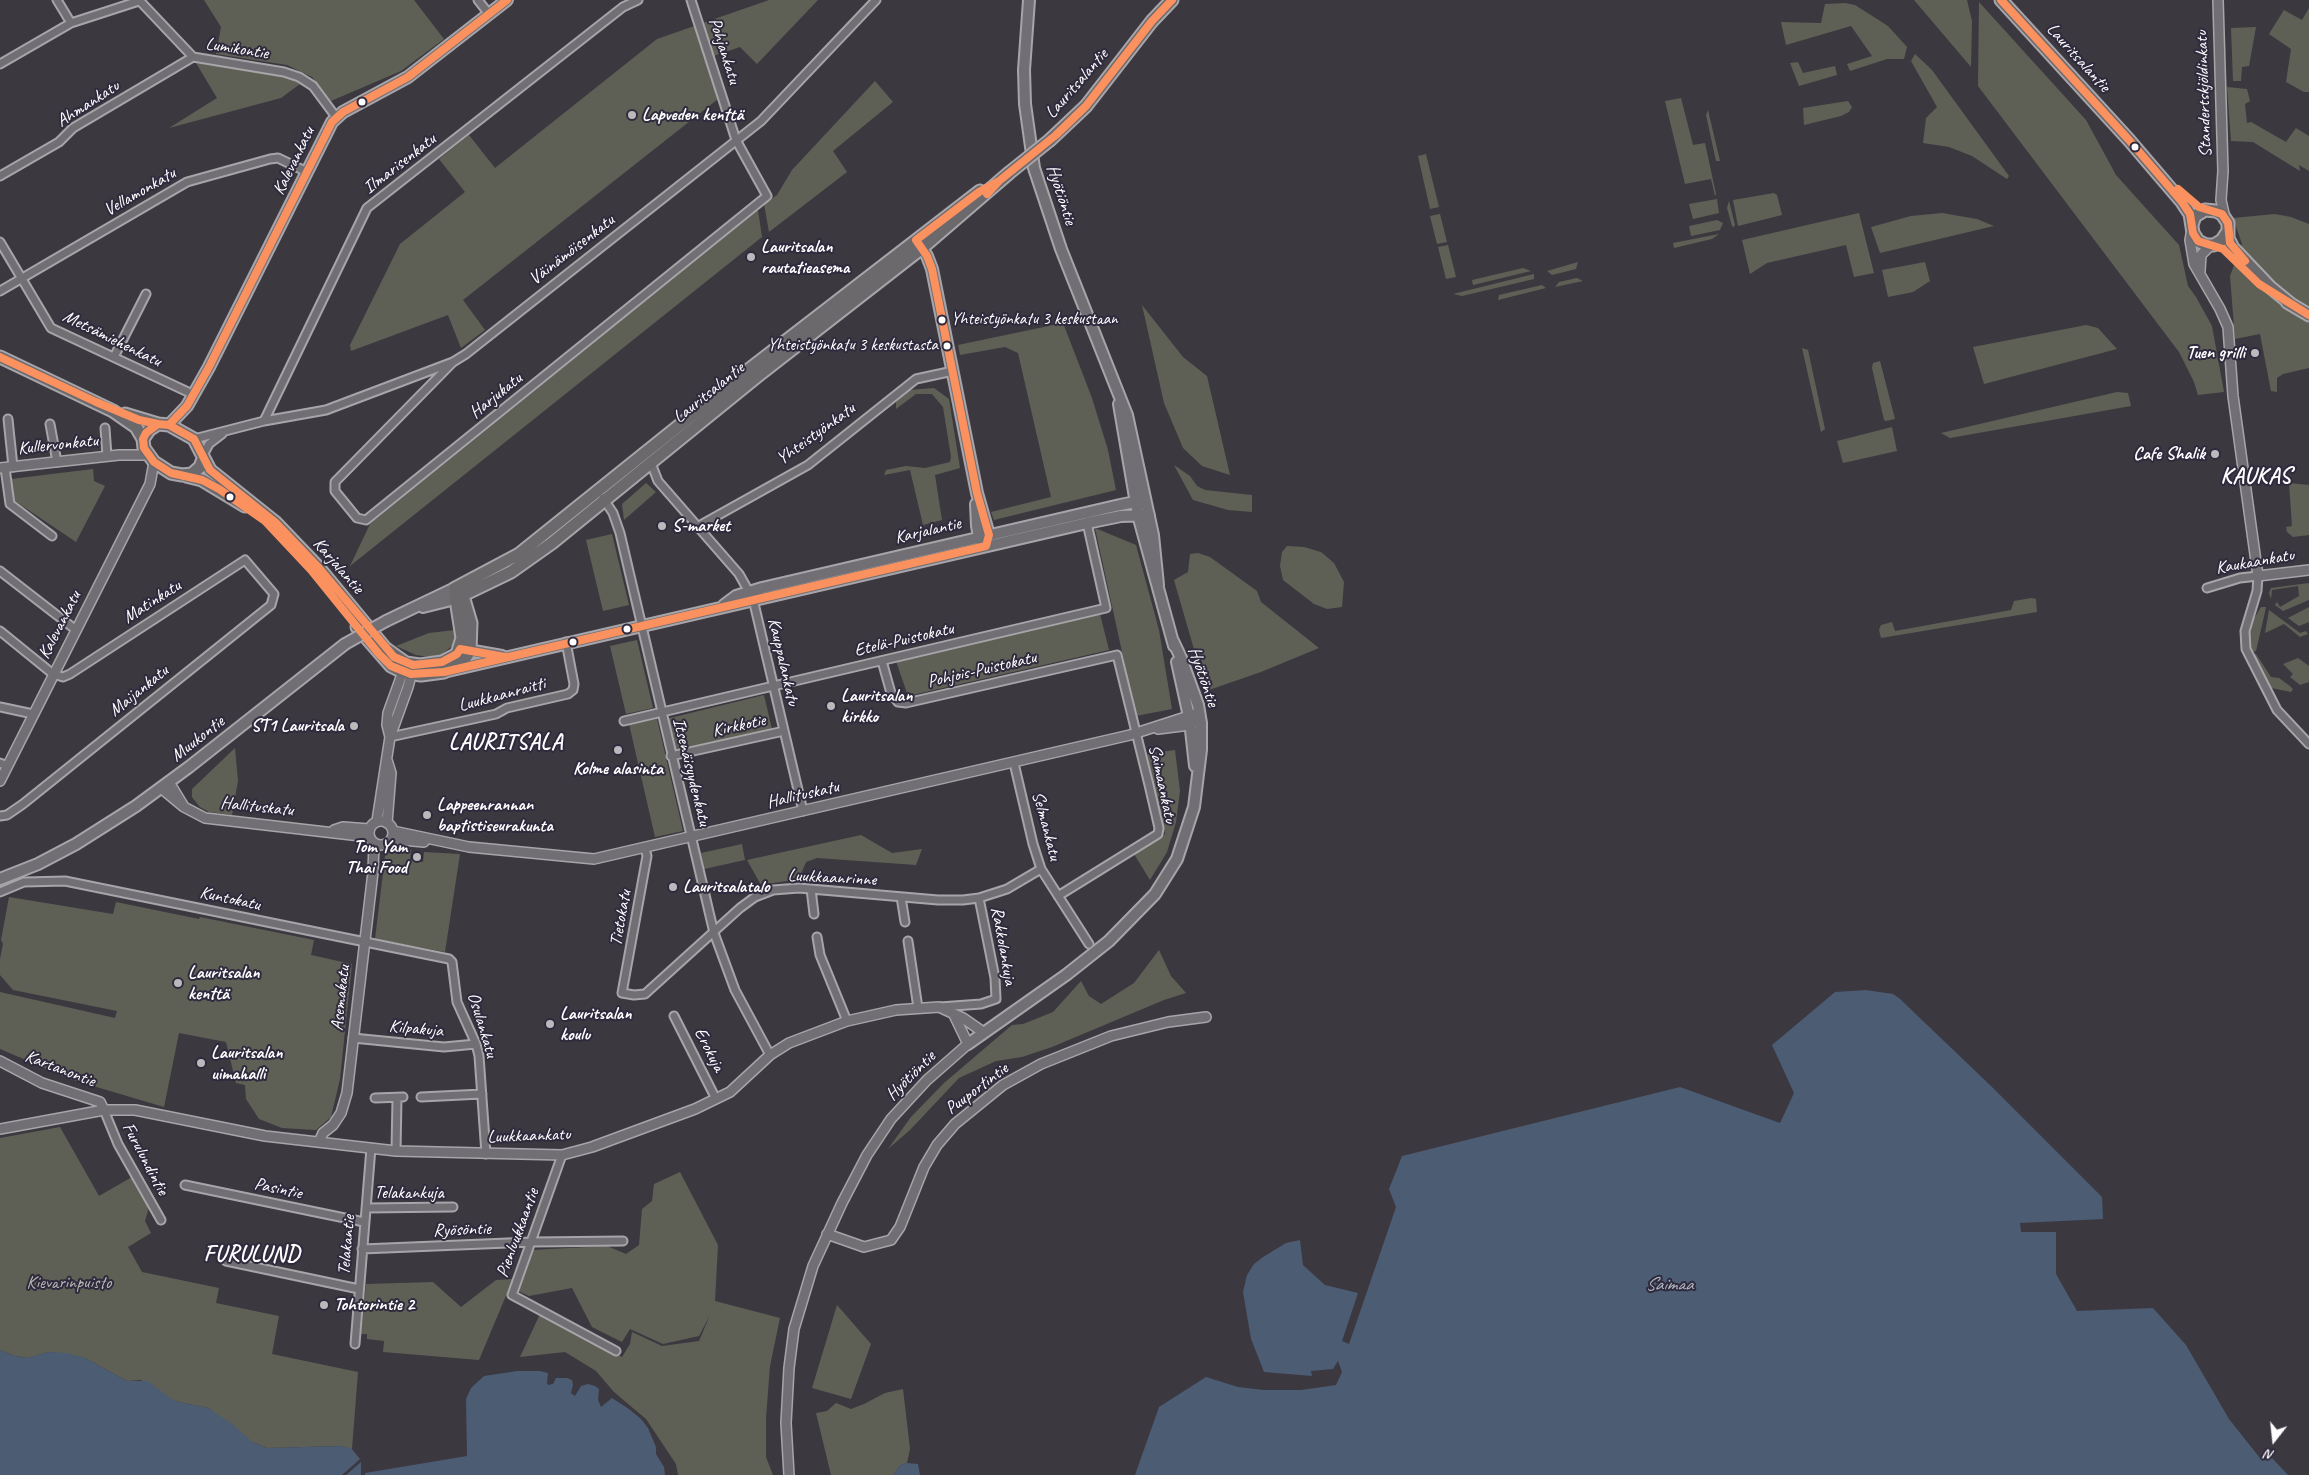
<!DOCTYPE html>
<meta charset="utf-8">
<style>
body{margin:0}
#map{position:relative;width:2309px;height:1475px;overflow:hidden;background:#3c3840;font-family:Caveat,sans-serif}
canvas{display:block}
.north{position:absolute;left:2249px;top:1415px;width:50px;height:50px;-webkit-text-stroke:4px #2f2a3d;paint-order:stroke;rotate:196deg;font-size:14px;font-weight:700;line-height:20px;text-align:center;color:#fff}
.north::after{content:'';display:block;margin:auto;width:18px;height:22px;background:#fff;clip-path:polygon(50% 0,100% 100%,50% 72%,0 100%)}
</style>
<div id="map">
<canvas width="2309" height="1475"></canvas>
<div class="north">N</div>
</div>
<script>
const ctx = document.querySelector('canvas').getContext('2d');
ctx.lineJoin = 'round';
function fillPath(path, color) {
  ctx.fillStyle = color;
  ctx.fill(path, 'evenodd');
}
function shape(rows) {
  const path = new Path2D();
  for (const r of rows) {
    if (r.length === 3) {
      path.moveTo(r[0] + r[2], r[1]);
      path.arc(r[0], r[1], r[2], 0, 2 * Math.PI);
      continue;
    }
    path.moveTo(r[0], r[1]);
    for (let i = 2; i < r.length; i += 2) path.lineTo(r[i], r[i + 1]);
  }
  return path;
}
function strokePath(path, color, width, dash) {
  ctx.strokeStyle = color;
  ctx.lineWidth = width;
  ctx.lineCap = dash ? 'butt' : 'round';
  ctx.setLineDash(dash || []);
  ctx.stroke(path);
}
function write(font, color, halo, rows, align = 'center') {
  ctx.font = font + ' Caveat,sans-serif';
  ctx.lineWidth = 4;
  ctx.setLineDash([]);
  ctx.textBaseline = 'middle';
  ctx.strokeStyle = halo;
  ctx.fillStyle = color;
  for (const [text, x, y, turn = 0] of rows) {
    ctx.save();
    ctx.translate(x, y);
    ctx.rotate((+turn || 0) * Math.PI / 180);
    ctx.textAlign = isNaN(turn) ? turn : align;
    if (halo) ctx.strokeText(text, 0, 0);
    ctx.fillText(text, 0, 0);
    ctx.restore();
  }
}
fillPath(shape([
 [204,0,414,0,444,39,401,71,331,101,312,77,287,65,216,54,221,27],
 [769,0,818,0,757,64,740,47,705,59,718,99,463,300,485,330,461,348,448,315,351,351,350,345,400,244,465,192,439,159,469,135,495,168,657,39],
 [1914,0,1967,0,1972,21,1971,67],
 [1979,2,2086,120,2116,175,2179,245,2188,286,2196,297,2212,326,2224,392,2198,395,2194,382,2179,352,1978,86],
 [1845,3,1855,5,1888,26,1907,47,1904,59,1887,59,1850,71,1847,64,1872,56,1851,26,1786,45,1781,22,1821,23,1825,4],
 [2309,8,2309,92,2304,92,2286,82,2291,49,2269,34,2284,10,2302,20],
 [2256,27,2249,66,2242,67,2241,81,2233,81,2231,28],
 [1915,54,1932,70,2009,176,2007,179,1972,156,1949,147,1923,143,1926,118,1937,107,1911,61],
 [1798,62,1803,73,1835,66,1837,75,1799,86,1790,63],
 [196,63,270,73,290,78,300,84,281,98,169,128,217,98],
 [875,81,893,102,833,151,847,172,769,232,764,204,777,195,792,170],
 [2227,87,2247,89,2250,101,2245,104,2247,123,2251,122,2286,142,2296,128,2309,136,2309,171,2299,165,2300,171,2253,142,2231,141],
 [1681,98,1693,145,1705,143,1716,194,1715,196,1711,179,1685,184,1665,101],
 [1848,101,1852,107,1849,112,1841,116,1804,125,1803,108],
 [1708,110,1720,161,1716,161,1706,115],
 [1426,154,1439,207,1430,209,1418,156],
 [1774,193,1777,195,1782,215,1738,226,1733,200],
 [1717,199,1719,213,1693,219,1689,204],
 [1729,201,1735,225,1734,227,1732,226,1727,208],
 [758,210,762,237,350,566,370,524],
 [1859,213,1874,273,1854,277,1846,245,1767,263,1750,274,1742,240],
 [1942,213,1977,219,1994,226,1880,253,1871,227,1911,216],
 [1440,214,1447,242,1437,244,1430,216],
 [2275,214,2291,217,2309,224,2309,368,2283,374,2277,378,2277,392,2271,391,2260,334,2235,339,2230,276,2242,244,2233,218],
 [1717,220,1723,223,1720,230,1691,236,1689,226],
 [1719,234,1712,239,1674,248,1673,243],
 [1448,245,1456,277,1446,279,1438,247],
 [1578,262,1576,269,1552,275,1547,271],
 [1925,262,1930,281,1913,292,1888,297,1882,270],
 [1523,268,1531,271,1473,285,1472,280],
 [1534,274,1534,279,1462,296,1453,294],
 [1577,278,1583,281,1555,287,1559,282],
 [1542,285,1546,288,1498,300,1499,295],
 [1142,305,1183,357,1207,376,1230,475,1202,466,1183,448,1164,403],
 [1063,323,1092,398,1108,450,1116,490,994,520,991,512,1051,497,1018,353,1005,347,960,355,958,345],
 [2086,325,2098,328,2117,349,1984,384,1973,347],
 [1802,348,1808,350,1825,429,1821,432],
 [1880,361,1895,419,1886,421,1884,420,1872,368,1873,363],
 [934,388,949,399,960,468,935,475,942,520,923,525,910,470,884,475,886,470,906,466,925,468,950,462,951,457,943,407,932,394,916,394,896,409,896,402,909,390],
 [2117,392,2128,393,2131,406,1950,438,1941,433],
 [1892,427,1897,451,1843,463,1837,441],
 [1174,465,1190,476,1197,486,1205,490,1252,495,1252,512,1228,510,1193,500],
 [93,469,94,481,105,486,76,542,15,501,11,479],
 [646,483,656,492,624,520,622,504],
 [2289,483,2309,485,2309,535,2293,537,2287,532,2286,527,2292,526],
 [1095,528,1136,545,1159,630,1172,709,1136,716],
 [612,534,629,605,603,611,586,540],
 [1287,546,1304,547,1321,552,1334,563,1344,582,1342,607,1327,609,1314,604,1283,580,1280,566,1282,552],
 [1198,553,1210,557,1257,591,1261,602,1319,648,1261,672,1206,691,1174,580,1188,572,1190,554],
 [2309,583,2309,600,2283,611,2275,605,2277,602,2280,607,2299,596,2298,586,2272,590,2271,599,2269,593,2271,588],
 [2031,598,2036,599,2037,612,1881,638,1879,630,1881,625,1892,622,1895,631,2011,610,2014,601],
 [2261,607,2266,607,2265,612,2256,651,2251,652,2248,644,2249,627],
 [2309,607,2309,622,2299,626,2288,618],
 [2269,610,2300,633,2306,631,2308,634,2300,637,2284,624,2265,633],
 [1100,614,1109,650,908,696,896,661],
 [455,630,456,643,437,658,416,655,396,646,429,633],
 [637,640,653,708,626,714,610,646],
 [2256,654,2271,677,2279,678,2290,686,2293,689,2291,692,2271,688,2267,685,2252,655],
 [2298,658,2309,666,2309,682,2300,685,2290,677,2293,674,2283,664],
 [764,695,772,729,674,752,666,719],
 [657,719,683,831,655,837,629,724],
 [235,748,238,781,232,815,209,812,200,807,192,797,192,789],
 [1175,750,1180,791,1176,822,1167,852,1150,880,1134,854,1165,834,1147,754],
 [861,835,892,853,922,849,916,865,817,858,806,862,799,879,761,885,747,860],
 [742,844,745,860,704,869,701,853],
 [403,849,411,850,410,860,423,862,424,852,460,854,445,952,375,939,385,856,389,851],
 [9,897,113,914,116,902,199,919,200,917,314,940,311,955,352,964,340,1079,331,1117,316,1130,282,1128,259,1119,246,1099,245,1085,236,1083,226,1042,179,1033,164,1107,73,1080,0,1049,0,992,115,1018,117,1011,13,990,0,975,0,959,3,944,1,940],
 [1159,950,1171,976,1186,993,1164,1000,1052,1047,1022,1057,996,1061,959,1078,910,1130,888,1149,911,1117,944,1083,1012,1025,1023,1024,1053,1012,1081,981,1089,996,1101,1004,1134,983],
 [60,1127,99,1196,132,1177,149,1207,145,1221,151,1233,128,1247,142,1272,219,1288,216,1303,279,1316,272,1354,358,1372,352,1449,340,1446,267,1448,252,1442,208,1408,174,1401,141,1380,127,1381,85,1358,49,1352,28,1358,15,1356,0,1350,0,1138],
 [680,1172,718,1245,715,1301,780,1318,770,1366,766,1418,766,1457,773,1475,678,1475,676,1464,646,1419,614,1392,596,1371,565,1352,520,1357,540,1314,622,1357,630,1344,632,1332,662,1346,699,1341,710,1315,699,1336,663,1344,630,1329,622,1342,592,1327,572,1288,529,1296,518,1291,532,1250,607,1246,626,1254,639,1245,642,1209,652,1201,654,1184],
 [513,1279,479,1360,383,1352,384,1341,367,1339,367,1334,361,1334,366,1284,433,1282,461,1307,496,1280],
 [837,1305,871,1344,851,1399,812,1388],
 [903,1389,910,1449,907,1463,901,1465,893,1475,831,1475,816,1413,827,1411,836,1403,851,1409,864,1404,885,1393]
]), '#5f6055');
fillPath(shape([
 [1866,990,1893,994,1899,998,1991,1086,2102,1197,2103,1219,2020,1223,2021,1232,2056,1232,2056,1274,2077,1311,2153,1308,2186,1345,2229,1419,2260,1458,2272,1458,2288,1475,1135,1475,1159,1407,1206,1377,1238,1387,1264,1390,1301,1390,1336,1385,1342,1372,1338,1361,1333,1369,1311,1371,1312,1376,1264,1372,1251,1339,1243,1292,1247,1275,1254,1264,1263,1257,1286,1243,1300,1240,1303,1265,1325,1285,1358,1293,1342,1341,1349,1344,1396,1207,1389,1189,1402,1156,1680,1087,1780,1123,1794,1093,1772,1045,1835,992],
 [0,1350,15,1356,27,1358,49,1352,66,1353,85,1358,127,1381,148,1381,174,1401,208,1408,231,1423,252,1442,267,1448,340,1446,351,1448,360,1459,342,1475,0,1475],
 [517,1371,540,1371,548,1373,547,1383,548,1385,553,1384,556,1378,567,1378,572,1380,573,1385,571,1393,575,1396,581,1386,588,1384,595,1386,599,1389,598,1400,601,1407,612,1398,629,1409,641,1419,648,1428,656,1447,656,1454,664,1467,665,1475,365,1475,365,1473,467,1456,466,1399,471,1388,484,1376],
 [361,1462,361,1475,346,1475],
 [907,1463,918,1464,920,1475,893,1475,901,1465]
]), '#4b5c73');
const minor = shape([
 [57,0,71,23],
 [139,0,193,57,284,72,299,77,313,86,336,117],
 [478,0,489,14],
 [0,64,71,23,139,1],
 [0,176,59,142,73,128,193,57],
 [0,242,51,328,188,392,193,397],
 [0,291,187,182,270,159,278,158,307,172],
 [114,357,146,294],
 [453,362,335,482,335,491,357,518,366,520,767,196,736,140,691,0],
 [8,419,13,467],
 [264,421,367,208,623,7,638,0],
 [50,424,57,462],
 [105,428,107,456],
 [194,439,264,421,326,410,453,362,466,354,761,121,876,0],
 [203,455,209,444,222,434],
 [651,463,658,481,739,574,753,599,803,811],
 [5,468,10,504,52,536],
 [603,498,613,513,620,533,714,933,735,990,770,1055],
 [697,527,808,465,916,379,953,371],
 [0,571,76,630],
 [2207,588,2240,578,2258,576,2257,591,2245,631,2246,649,2277,710,2309,744],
 [0,631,53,674,63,677,70,674,245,560,274,594,271,605,23,804,7,815,0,816],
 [882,661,891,693,898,702,906,703,1117,655,1149,785,1159,828,1158,834,1058,896],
 [0,707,33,714],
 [624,721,1106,608,1087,523],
 [390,737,496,714,507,708,568,694,573,690,574,684,566,642],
 [671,756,784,731],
 [0,763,7,766],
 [1014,763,1033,844,1041,869,1089,944],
 [645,848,647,856,622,993,634,995,645,994,740,908,755,897,773,890,799,888,938,900,963,900,979,898,1007,889,1041,869],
 [811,889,814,914],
 [0,892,24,882,65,881,449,959,452,962,457,1002,476,1044,479,1056,486,1154],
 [901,897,905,922],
 [817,937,820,955,847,1021],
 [908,941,918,1008],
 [940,1007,981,1004,996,999,995,978,979,898],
 [674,1016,716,1099],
 [353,1038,444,1047,476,1044],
 [421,1097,482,1094],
 [375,1098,403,1097],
 [104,1110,118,1144,161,1220],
 [396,1151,397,1098],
 [562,1155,512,1295,616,1351],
 [185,1185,364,1222],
 [366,1208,453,1207],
 [362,1249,532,1242,623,1241],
 [226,1261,359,1289],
 [355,1344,371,1148]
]);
const tertiary = shape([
 [2218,0,2223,171,2221,200,2225,218],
 [2192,229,2190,240,2194,264,2220,309,2228,327,2233,396,2258,576,2309,570],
 [2200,271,2201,255,2211,245],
 [0,468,119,455,149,455],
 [1158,729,1190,725,1195,720],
 [390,737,387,725,388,713,405,666],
 [0,781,150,484,154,462],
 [169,782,183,805],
 [161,788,184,807,205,818,369,837],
 [381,833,12],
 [377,821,390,737,408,687,413,668],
 [387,823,391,773,387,760],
 [334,830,343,827,369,829],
 [393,831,469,847,594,859,1130,735,1195,714],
 [392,839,424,842],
 [0,1061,42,1083,100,1102,104,1110],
 [0,1129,104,1110,135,1110,265,1136,396,1151,562,1155,592,1147,695,1109,730,1092,770,1055,789,1043,847,1021,896,1010,939,1007,963,1018,983,1032],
 [319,1142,323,1133,333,1125,341,1113,347,1093,373,872,374,844],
 [827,1234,864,1247,891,1240,900,1227,924,1167,937,1145,955,1124,1003,1085,1041,1064,1111,1036,1168,1022,1206,1017],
 [789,1475,786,1423,789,1368,794,1329,813,1266,842,1203,867,1155,891,1119,927,1080,968,1044,954,1015]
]);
const secondary = shape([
 [1029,0,1024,70,1025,104,1034,168,1061,249,1127,415,1153,535,1158,585],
 [918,243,927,256,932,269,977,493,989,535,987,541],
 [1119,404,1138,515,1174,646],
 [169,425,187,406,209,367,332,122,343,112,408,77,507,0],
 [976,504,977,526,979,537,983,543],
 [724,605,736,596,762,588,1120,505,1135,502,1146,503],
 [423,607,455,599],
 [386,621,455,588],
 [462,649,502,656],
 [1177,662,1190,721,1195,766],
 [448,671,1087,523,1121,516,1149,515],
 [0,879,38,864,76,844,136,806,189,767,345,644],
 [968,1044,1066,975,1109,941,1155,894,1177,859,1194,807,1201,750,1201,723,1198,705,1181,658,1173,641]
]);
const primary = shape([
 [2001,0,2129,140,2182,202,2190,214,2193,233,2198,241,2206,245,2214,245,2222,240,2228,231],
 [1050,140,1086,106,1152,21,1172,0],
 [2192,225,2195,216,2205,210,2216,211,2222,214,2228,223,2228,238,2233,248,2270,287,2292,305],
 [2287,302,2309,315],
 [0,357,113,411,136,427,143,439],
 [125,414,158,424],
 [203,459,200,467,192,474,182,475,171,473,154,462,144,448,143,439,149,430,158,424,169,425,194,439,210,470,275,522,319,568,385,648,406,663,420,665,442,662,457,654,462,638,455,593],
 [186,476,202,480,245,506],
 [455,588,519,554,752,367,980,191],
 [455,599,511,572,552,543,759,375,922,248,1009,173],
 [357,627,391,666,403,672,421,675,444,672,466,657,470,651,471,623,463,596,458,591]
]);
strokePath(minor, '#a7a5a9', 11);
strokePath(tertiary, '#a7a5a9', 12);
strokePath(secondary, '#a7a5a9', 14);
strokePath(primary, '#a7a5a9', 15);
strokePath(minor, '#716f74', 7);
strokePath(tertiary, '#716f74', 9);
strokePath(secondary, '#716f74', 10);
strokePath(primary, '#6c696d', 11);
const secondaryBridge = shape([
 [345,644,386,621]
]);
const primaryBridge = shape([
 [1009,173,1050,140]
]);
strokePath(secondaryBridge, '#a7a5a9', 14, []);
strokePath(primaryBridge, '#a7a5a9', 15, []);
strokePath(secondaryBridge, '#716f74', 10);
strokePath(primaryBridge, '#6c696d', 11);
strokePath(shape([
 [2001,0,2129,140,2182,202,2190,214,2193,233,2198,241,2223,249,2259,284,2309,315],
 [2178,189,2199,207,2222,214,2228,223,2230,243,2245,261],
 [987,194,999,181,1056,135,1086,106,1152,21,1172,0],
 [0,357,96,402,139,420,158,424],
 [169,425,187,406,209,367,332,122,343,112,408,77,507,0],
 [505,657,460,649,457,654,442,662,413,665,394,657,319,568,275,522,210,470,194,439,169,425,158,424,146,433,143,439,144,448,154,462,171,473,202,480,219,489,265,521,311,570,379,654,391,666,411,674,444,672,986,546,989,535,977,493,932,269,927,256,916,240,979,192,999,181]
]), '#fa915f', 8);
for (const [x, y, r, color] of [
 [362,102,4.5,"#fff"],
 [632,115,5,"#bbb9bc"],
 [2135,147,4.5,"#fff"],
 [751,257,5,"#bbb9bc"],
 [942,320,4.5,"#fff"],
 [947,346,4.5,"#fff"],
 [2255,353,5,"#bbb9bc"],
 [2215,454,5,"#bbb9bc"],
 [230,497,4.5,"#fff"],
 [662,526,5,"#bbb9bc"],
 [627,629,4.5,"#fff"],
 [573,642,4.5,"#fff"],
 [831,706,5,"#bbb9bc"],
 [354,726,5,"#bbb9bc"],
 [618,750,5,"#bbb9bc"],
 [427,815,5,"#bbb9bc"],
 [417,857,5,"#bbb9bc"],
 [673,887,5,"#bbb9bc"],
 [178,983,5,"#bbb9bc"],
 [550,1024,5,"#bbb9bc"],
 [201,1063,5,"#bbb9bc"],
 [324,1305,5,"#bbb9bc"]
]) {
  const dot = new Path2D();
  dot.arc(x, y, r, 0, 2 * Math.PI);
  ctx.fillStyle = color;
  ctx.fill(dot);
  strokePath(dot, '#2f2a3d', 2);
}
write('17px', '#fff', '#2f2a3d', [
 ["Yhteistyönkatu 3 keskustaan",951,320],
 ["Yhteistyönkatu 3 keskustasta",938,346,"right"]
], 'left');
write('18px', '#fff', '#2f2a3d', [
 ["Lumikontie",237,49,9],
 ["Pohjankatu",724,51,72],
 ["Lauritsalantie",2078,58,48],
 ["Lauritsalantie",1077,84,-49],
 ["Standertskjöldinkatu",2204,94,-92],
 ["Ahmankatu",88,104,-33],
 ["Kalevankatu",294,161,-64],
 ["Ilmarisenkatu",400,164,-38],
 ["Vellamonkatu",140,192,-30],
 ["Hyötiöntie",1061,195,72],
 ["Väinämöisenkatu",572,250,-38],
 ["Metsämiehenkatu",112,339,26],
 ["Lauritsalantie",709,393,-39],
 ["Harjukatu",496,396,-39],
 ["Yhteistyönkatu",816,434,-36],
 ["Kullervonkatu",58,445,-6],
 ["Karjalantie",928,531,-13],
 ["Kaukaankatu",2255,562,-10],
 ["Karjalantie",338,566,49],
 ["Matinkatu",152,602,-33],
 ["Kalevankatu",60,625,-63],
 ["Etelä-Puistokatu",904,640,-13],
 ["Kauppalankatu",783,662,77],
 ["Pohjois-Puistokatu",982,670,-13],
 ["Hyötiöntie",1203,677,71],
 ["Maijankatu",139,691,-39],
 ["Luukkaanraitti",502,695,-15],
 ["Kirkkotie",739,726,-12],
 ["Muukontie",198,739,-38],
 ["Itsenäisyydenkatu",691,772,76],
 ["Saimaankatu",1162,784,78],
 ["Hallituskatu",803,795,-13],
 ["Hallituskatu",257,807,6],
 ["Selmankatu",1046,826,75],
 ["Luukkaanrinne",832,878,3],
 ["Kuntokatu",230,899,12],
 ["Tietokatu",621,918,-80],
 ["Rakkolankuja",1003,946,80],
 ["Asemakatu",341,998,-84],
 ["Osulankatu",482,1025,73],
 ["Kilpakuja",416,1029,5],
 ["Erokuja",709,1050,63],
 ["Kartanontie",60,1069,21],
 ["Hyötiöntie",911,1076,-45],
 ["Puuportintie",977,1089,-37],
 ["Luukkaankatu",529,1136,-2],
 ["Furulundintie",145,1159,62],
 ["Pasintie",278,1189,12],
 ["Telakankuja",409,1193],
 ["Ryösöntie",462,1230,-2],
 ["Pienluukkaantie",518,1233,-70],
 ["Telakantie",347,1245,-85]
]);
write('bold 18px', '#fff', '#2f2a3d', [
 ["Lapveden kenttä",642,115],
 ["Lauritsalan",761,247],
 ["rautatieasema",761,268],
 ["Tuen grilli",2245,353,"right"],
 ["Cafe Shalik",2205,454,"right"],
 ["S-market",672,526],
 ["Lauritsalan",841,696],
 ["kirkko",841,717],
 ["ST1 Lauritsala",344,726,"right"],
 ["Kolme alasinta",618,769,"center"],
 ["Lappeenrannan",437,805],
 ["baptistiseurakunta",437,826],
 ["Tom Yam",407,847,"right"],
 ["Thai Food",407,868,"right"],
 ["Lauritsalatalo",683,887],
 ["Lauritsalan",188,973],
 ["kenttä",188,994],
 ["Lauritsalan",560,1014],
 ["koulu",560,1035],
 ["Lauritsalan",211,1053],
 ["uimahalli",211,1074],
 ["Tohtorintie 2",334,1305]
], 'left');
write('18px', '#babab4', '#2f2a3d', [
 ["Kievarinpuisto",69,1283]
]);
write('italic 19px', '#afb7c2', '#2f2a3d', [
 ["Saimaa",1669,1285]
]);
ctx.letterSpacing = '1px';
write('bold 22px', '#fff', '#2f2a3d', [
 ["KAUKAS",2256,477],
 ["LAURITSALA",506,743],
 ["FURULUND",252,1255]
]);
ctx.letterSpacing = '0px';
</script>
